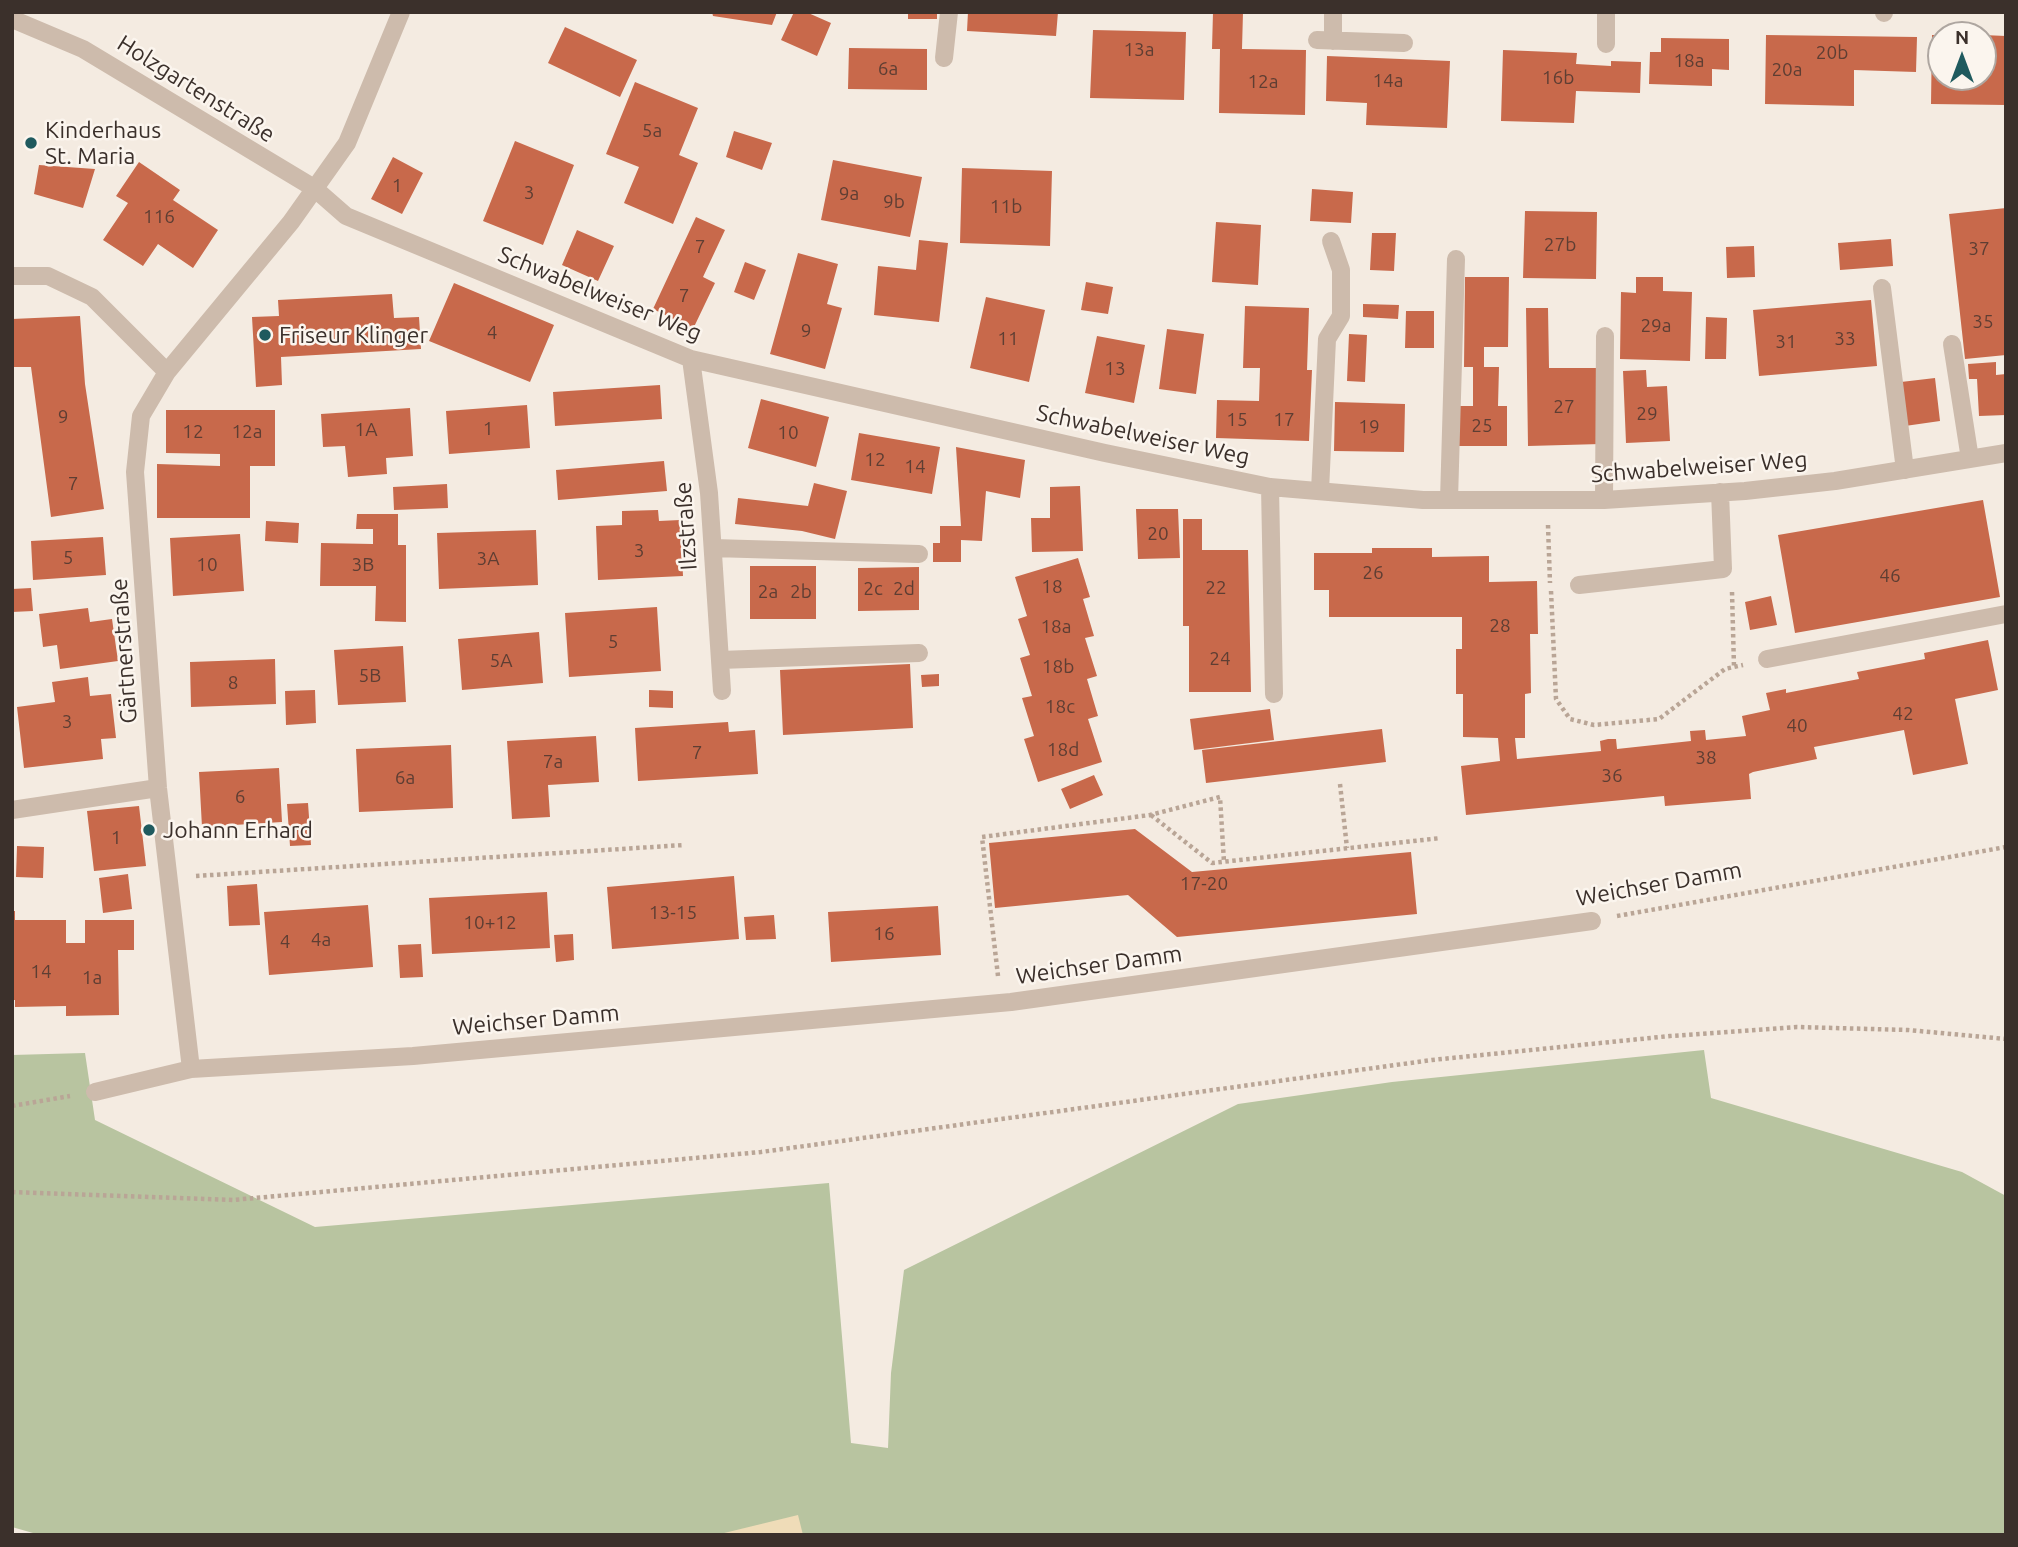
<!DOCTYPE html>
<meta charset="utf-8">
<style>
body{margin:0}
#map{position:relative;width:2018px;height:1547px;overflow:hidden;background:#f4ebe1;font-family:Ubuntu,sans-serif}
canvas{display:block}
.frame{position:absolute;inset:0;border:14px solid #3b302b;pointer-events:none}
.north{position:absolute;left:1927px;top:21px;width:70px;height:70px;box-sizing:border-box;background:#fbf5ee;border:2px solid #aea6a0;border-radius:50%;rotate:0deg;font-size:19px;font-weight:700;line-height:28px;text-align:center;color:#3b302b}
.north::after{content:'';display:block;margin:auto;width:24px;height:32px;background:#1f5a5e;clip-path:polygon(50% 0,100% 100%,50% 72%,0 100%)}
</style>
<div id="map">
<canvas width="2018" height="1547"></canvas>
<div class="frame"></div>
<div class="north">N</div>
</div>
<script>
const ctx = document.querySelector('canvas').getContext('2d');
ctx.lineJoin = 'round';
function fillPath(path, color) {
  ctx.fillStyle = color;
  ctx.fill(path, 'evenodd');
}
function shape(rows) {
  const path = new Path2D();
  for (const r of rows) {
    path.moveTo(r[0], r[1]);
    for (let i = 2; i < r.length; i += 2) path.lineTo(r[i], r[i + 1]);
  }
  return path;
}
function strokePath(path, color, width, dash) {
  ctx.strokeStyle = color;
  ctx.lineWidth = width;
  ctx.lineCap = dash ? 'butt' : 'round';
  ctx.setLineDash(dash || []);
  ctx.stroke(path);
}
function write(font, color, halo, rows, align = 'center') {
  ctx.font = font + ' Ubuntu,sans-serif';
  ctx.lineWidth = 5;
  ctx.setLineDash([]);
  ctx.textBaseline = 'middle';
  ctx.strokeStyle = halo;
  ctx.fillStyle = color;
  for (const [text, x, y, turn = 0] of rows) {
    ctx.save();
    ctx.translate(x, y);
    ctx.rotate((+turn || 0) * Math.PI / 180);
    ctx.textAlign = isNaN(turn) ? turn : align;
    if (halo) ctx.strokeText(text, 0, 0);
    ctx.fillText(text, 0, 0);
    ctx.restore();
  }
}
fillPath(shape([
 [1704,1050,1711,1098,1962,1172,2006,1196,2006,1535,40,1535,12,1527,12,1055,85,1053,95,1120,315,1227,829,1183,851,1443,888,1448,891,1373,904,1270,1238,1104,1392,1082]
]), '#b8c4a0');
fillPath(shape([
 [798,1515,803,1535,716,1535]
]), '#efdcb8');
fillPath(shape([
 [712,12,777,12,772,25,713,16],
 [794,12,806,12,831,23,817,56,781,40],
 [908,12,937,12,937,19,908,19],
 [968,12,1058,12,1056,36,967,31],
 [1213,12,1243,12,1242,49,1306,50,1305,115,1219,113,1220,49,1212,49],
 [565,27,637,60,620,97,548,63],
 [1093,30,1186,32,1184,100,1090,98],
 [1766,35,1917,37,1916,72,1854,70,1854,106,1765,104],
 [1932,35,1941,35,1941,77,1983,77,1983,35,2006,36,2006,105,1931,104],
 [1661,38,1729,39,1729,70,1712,69,1712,86,1649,84,1650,52,1661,52],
 [849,48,927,49,927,90,848,89],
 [1503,50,1577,53,1576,64,1611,66,1611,61,1641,62,1640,93,1576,91,1574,123,1501,121],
 [1327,56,1450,61,1447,128,1366,125,1367,103,1326,101],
 [635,82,698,108,679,155,698,163,673,224,624,203,639,167,606,154],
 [734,131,772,143,762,170,726,157],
 [515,141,574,165,543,245,483,221],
 [393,157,423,173,402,214,371,199],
 [833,160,922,177,910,237,821,220],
 [139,162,180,190,173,200,218,230,193,268,158,244,143,266,103,240,128,203,116,196],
 [39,165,95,169,83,208,34,194],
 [962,168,1052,171,1050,246,960,243],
 [1312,189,1353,192,1351,223,1310,221],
 [2006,208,2006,355,1965,359,1949,214],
 [1525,211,1597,212,1596,279,1523,278],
 [696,217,725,230,703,277,715,283,693,329,653,309],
 [1216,222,1261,225,1258,285,1212,282],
 [577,230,614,246,598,281,562,265],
 [1372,233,1396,233,1394,271,1370,270],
 [1891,239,1893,266,1840,270,1838,243],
 [919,240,948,243,939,322,874,315,878,266,916,270],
 [1754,246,1755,277,1727,278,1726,247],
 [798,253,838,264,827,304,842,308,825,369,770,354],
 [745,262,766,270,754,300,734,292],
 [1465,277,1509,277,1508,347,1484,347,1484,367,1499,367,1498,406,1507,406,1507,446,1457,446,1457,406,1473,406,1473,367,1464,367],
 [1636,277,1663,277,1663,291,1692,292,1690,361,1620,359,1621,292,1636,293],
 [1086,282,1113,287,1108,314,1081,310],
 [454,283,554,325,530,382,429,341],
 [392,294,394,318,419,317,421,349,281,357,282,385,256,387,252,317,279,316,278,300],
 [986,297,1045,310,1029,382,970,368],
 [1871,300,1877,366,1759,376,1753,310],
 [1363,304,1399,305,1398,319,1363,317],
 [1245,306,1309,308,1307,370,1312,370,1309,441,1216,438,1217,400,1259,401,1260,368,1243,368],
 [1526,308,1548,308,1549,368,1600,368,1601,444,1528,446],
 [1406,311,1434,311,1434,348,1405,348],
 [80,316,85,384,104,509,51,517,31,367,12,367,12,319],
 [1706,317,1727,318,1726,359,1705,359],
 [1167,329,1204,334,1196,394,1159,389],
 [1349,334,1367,335,1365,382,1347,381],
 [1097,336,1145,345,1134,403,1085,393],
 [1996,362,1996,375,2006,374,2006,415,1979,416,1977,379,1969,379,1968,364],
 [1646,370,1647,387,1667,386,1670,441,1626,443,1623,371],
 [1935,378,1940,421,1905,426,1901,382],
 [660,385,662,419,555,426,553,392],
 [761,399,829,417,816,467,748,448],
 [1335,402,1405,404,1404,452,1334,451],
 [527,405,530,448,449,454,446,411],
 [410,408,413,456,386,458,387,474,348,477,345,446,323,447,321,414],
 [166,410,275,410,275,466,250,466,250,518,157,518,157,464,220,466,220,454,166,453],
 [859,433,940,447,932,494,851,480],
 [956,447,1025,460,1020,498,986,491,982,541,961,540,961,562,933,562,933,543,940,543,940,526,961,526],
 [664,461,667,491,558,500,556,470],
 [814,483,847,491,835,539,802,531,735,524,738,498,808,506],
 [447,484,448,508,394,510,393,487],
 [1080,486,1083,551,1032,552,1031,518,1050,518,1050,487],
 [1983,500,2000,597,1795,633,1778,535],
 [1136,509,1178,509,1180,558,1138,559],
 [658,510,659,521,680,520,683,576,598,580,596,526,622,525,622,511],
 [357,514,398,514,398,545,406,545,406,622,375,621,376,586,320,586,321,543,373,544,373,529,356,529],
 [1183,519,1202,519,1202,550,1248,550,1251,692,1189,692,1189,626,1183,626],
 [266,521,299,523,298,543,265,541],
 [536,530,538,585,439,589,437,533],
 [240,534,244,591,173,596,170,538],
 [103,537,106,575,33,580,31,541],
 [1372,548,1432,548,1432,557,1489,556,1489,582,1537,581,1538,634,1530,634,1531,693,1525,694,1525,738,1515,738,1517,759,1601,751,1600,741,1608,739,1616,739,1617,749,1691,741,1690,731,1705,730,1706,740,1746,736,1742,716,1770,710,1766,693,1786,689,1786,693,1859,679,1857,672,1925,659,1924,653,1988,640,1998,690,1955,699,1968,764,1913,775,1904,730,1814,747,1817,759,1753,772,1749,774,1751,799,1665,806,1664,796,1466,815,1461,766,1500,761,1498,738,1463,737,1463,694,1456,694,1456,649,1462,649,1462,617,1329,617,1329,590,1314,590,1314,553,1372,553],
 [1078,558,1090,597,1083,599,1094,636,1085,638,1097,676,1087,679,1098,716,1088,719,1102,762,1038,782,1024,739,1034,736,1022,698,1032,696,1020,658,1030,655,1018,619,1027,616,1015,577],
 [750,566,816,566,816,619,750,619],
 [919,567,919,610,858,611,858,568],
 [31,588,33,611,12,612,12,589],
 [1771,596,1777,625,1750,630,1745,602],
 [657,607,661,671,569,677,565,613],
 [88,608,90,622,112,619,118,661,60,669,57,645,43,647,39,614],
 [539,632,543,683,462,690,458,639],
 [403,646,406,702,338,705,334,650],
 [275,659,276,704,191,707,190,662],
 [910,664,913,728,783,735,780,670],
 [939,674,939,686,922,687,921,675],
 [88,677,90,696,111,694,116,738,101,739,103,759,24,768,17,707,55,702,52,682],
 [315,690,316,723,286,725,285,691],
 [649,690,673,691,673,708,649,707],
 [1270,709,1274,740,1194,750,1190,719],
 [728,722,729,732,755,730,758,774,638,781,635,728],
 [1382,729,1386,762,1206,783,1202,750],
 [596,736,599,782,548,785,550,817,512,819,507,741],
 [451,745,453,808,359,812,356,749],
 [279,768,282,822,202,827,199,772],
 [1094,775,1103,795,1070,809,1061,789],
 [308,803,311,845,290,846,287,804],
 [139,806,146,866,94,871,87,811],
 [1135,829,1192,872,1411,852,1417,914,1177,937,1128,895,995,908,989,843],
 [17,846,44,847,43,878,16,877],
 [128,874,132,909,103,913,99,878],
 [734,876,739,939,612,949,607,887],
 [257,884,260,925,229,926,227,886],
 [547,892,550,948,432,954,429,898],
 [368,905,373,967,269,975,264,912],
 [938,906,941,955,831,962,828,912],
 [12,911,15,911,15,920,66,920,66,943,85,943,85,920,134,920,134,950,118,950,119,1015,66,1016,66,1006,15,1007,15,1000,12,1000],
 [774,915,776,939,746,940,744,917],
 [573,934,574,960,556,962,554,935],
 [421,944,423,977,400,978,398,945]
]), '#c8694b');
strokePath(shape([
 [1548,525,1550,583],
 [1551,591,1556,699,1570,719,1594,725,1659,719,1725,669,1743,665],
 [1732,592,1734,667],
 [1340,784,1347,848],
 [1151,815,1212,863,1441,838],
 [196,876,684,845],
 [1617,916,2006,847],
 [998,976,982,837,1150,815,1220,797,1224,862],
 [12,1106,70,1096],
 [12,1192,233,1200,761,1152,1432,1060,1670,1036,1797,1027,1908,1030,2006,1039]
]), '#b9a596', 4.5, [3.5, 3.5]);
strokePath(shape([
 [1884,13,1884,12],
 [12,19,83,49,314,188,346,216,691,359,1105,453,1270,487,1423,500,1604,500,1745,491,1835,481,2006,453],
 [1317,40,1404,43],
 [1333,41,1333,12],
 [1606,44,1606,12],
 [944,58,949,12],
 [12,276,48,276,92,297,167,372],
 [1882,288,1905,470],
 [1952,344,1970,459],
 [691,359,709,493,722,691],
 [1270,487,1274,694],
 [1320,491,1327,339,1341,316,1341,270,1331,241],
 [1449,500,1456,259],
 [1604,500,1605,336],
 [713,548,919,554],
 [1579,585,1723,569,1720,492],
 [1767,659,2006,614],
 [720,660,919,653],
 [12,810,158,788],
 [191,1069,158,788,135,472,141,416,167,372,291,222,347,143,401,12],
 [95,1092,191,1069,413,1056,1011,1002,1592,921]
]), '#cdbbac', 18);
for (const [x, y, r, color] of [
 [31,143,7,"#1f5a5e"],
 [265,335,7,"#1f5a5e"],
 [149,830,7,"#1f5a5e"]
]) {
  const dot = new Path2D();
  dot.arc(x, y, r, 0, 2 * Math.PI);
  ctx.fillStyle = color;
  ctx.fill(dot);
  strokePath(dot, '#fbf5ee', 2.5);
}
write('19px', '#5e3e33', null, [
 ["13a",1139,50],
 ["20b",1832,53],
 ["18a",1689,61],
 ["6a",888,69],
 ["20a",1787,70],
 ["16b",1558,78],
 ["14a",1388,81],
 ["12a",1263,82],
 ["5a",652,131],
 ["1",397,186],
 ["3",529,193],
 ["9a",849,194],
 ["9b",894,202],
 ["11b",1006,207],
 ["116",159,217],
 ["27b",1560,245],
 ["7",700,247],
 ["37",1979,249],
 ["7",684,296],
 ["35",1983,322],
 ["29a",1656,326],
 ["9",806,331],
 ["4",492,333],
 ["11",1008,339],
 ["33",1845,339],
 ["31",1786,342],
 ["13",1115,369],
 ["27",1564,407],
 ["29",1647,414],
 ["9",63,417],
 ["15",1237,420],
 ["17",1284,420],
 ["25",1482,426],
 ["19",1369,427],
 ["1",488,429],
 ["1A",366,430],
 ["12",193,432],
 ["12a",247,432],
 ["10",788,433],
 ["12",875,460],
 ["14",915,467],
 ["7",73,484],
 ["20",1158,534],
 ["3",639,551],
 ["5",68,558],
 ["3A",488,559],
 ["10",207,565],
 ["3B",363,565],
 ["26",1373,573],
 ["46",1890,576],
 ["18",1052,587],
 ["22",1216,588],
 ["2c",873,589],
 ["2d",904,589],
 ["2a",768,592],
 ["2b",801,592],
 ["28",1500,626],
 ["18a",1056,627],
 ["5",613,642],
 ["24",1220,659],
 ["5A",501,661],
 ["18b",1058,667],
 ["5B",370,676],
 ["8",233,683],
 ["18c",1060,707],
 ["42",1903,714],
 ["3",67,722],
 ["40",1797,726],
 ["18d",1063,750],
 ["7",697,753],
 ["38",1706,758],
 ["7a",553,762],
 ["36",1612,776],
 ["6a",405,778],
 ["6",240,797],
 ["1",116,838],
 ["17-20",1204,884],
 ["13-15",673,913],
 ["10+12",490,923],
 ["16",884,934],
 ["4a",321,940],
 ["4",285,942],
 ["14",41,972],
 ["1a",92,978]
]);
write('23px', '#3b302b', '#fbf5ee', [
 ["Holzgartenstraße",196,89,32],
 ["Schwabelweiser Weg",600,294,22],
 ["Schwabelweiser Weg",1143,435,12],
 ["Schwabelweiser Weg",1699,467,-4],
 ["Ilzstraße",686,526,-94],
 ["Gärtnerstraße",124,651,-94],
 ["Weichser Damm",1659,884,-10],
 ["Weichser Damm",1099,965,-8],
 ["Weichser Damm",536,1020,-5]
]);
write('23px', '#3b302b', '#fbf5ee', [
 ["Kinderhaus",45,130],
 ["St. Maria",45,156],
 ["Friseur Klinger",279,335],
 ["Johann Erhard",163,830]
], 'left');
</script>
